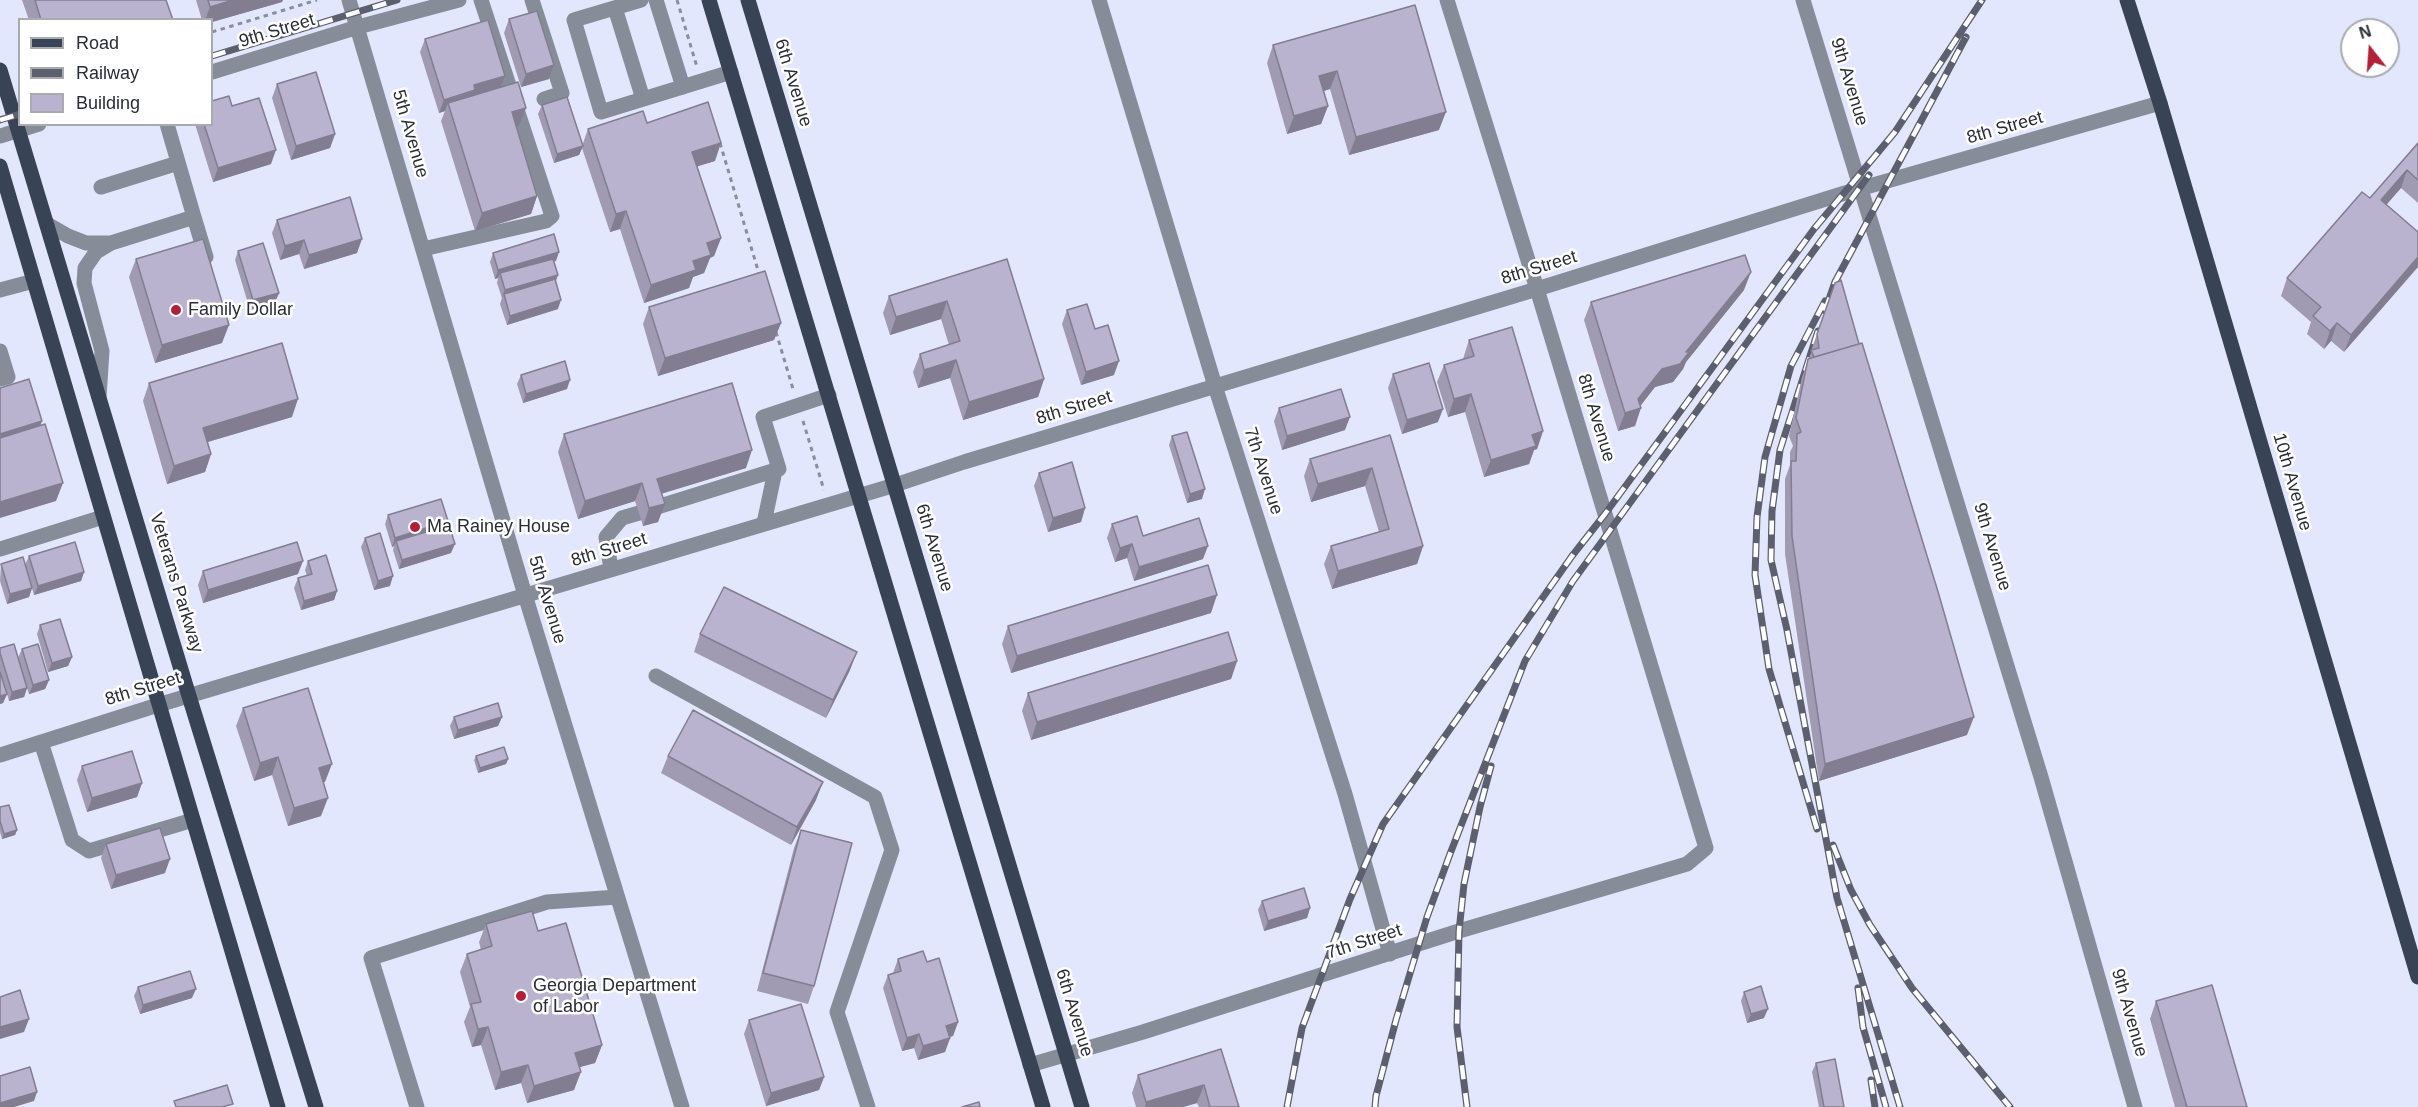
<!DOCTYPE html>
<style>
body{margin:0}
#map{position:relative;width:2418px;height:1107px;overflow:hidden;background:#e2e7fe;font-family:Helvetica,sans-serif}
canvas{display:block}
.legend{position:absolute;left:18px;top:18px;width:195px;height:108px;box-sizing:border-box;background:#fff;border:2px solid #aaabaf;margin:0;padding:8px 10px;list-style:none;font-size:18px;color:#2a2c37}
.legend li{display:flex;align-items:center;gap:12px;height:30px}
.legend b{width:30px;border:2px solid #aaabaf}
.north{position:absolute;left:2340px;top:18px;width:60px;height:60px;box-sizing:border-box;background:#fff;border:2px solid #aaabaf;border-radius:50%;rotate:343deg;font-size:16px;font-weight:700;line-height:24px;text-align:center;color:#2a2c37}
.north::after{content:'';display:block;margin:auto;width:21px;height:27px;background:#b21f38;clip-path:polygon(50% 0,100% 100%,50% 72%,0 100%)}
</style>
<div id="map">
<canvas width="2418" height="1107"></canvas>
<ul class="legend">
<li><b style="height:8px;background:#384456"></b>Road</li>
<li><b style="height:8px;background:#5c5f6d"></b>Railway</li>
<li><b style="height:16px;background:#bab3cf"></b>Building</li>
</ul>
<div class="north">N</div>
</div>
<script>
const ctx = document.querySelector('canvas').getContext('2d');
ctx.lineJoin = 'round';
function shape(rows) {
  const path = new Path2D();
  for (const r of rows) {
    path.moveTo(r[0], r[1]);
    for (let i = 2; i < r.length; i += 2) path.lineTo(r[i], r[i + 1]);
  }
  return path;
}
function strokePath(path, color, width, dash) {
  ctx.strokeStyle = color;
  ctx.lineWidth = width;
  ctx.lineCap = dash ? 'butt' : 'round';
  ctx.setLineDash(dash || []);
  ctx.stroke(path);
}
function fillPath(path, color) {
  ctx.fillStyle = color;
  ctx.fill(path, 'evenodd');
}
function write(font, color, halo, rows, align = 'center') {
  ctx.font = font + ' Helvetica,sans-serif';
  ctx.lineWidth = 5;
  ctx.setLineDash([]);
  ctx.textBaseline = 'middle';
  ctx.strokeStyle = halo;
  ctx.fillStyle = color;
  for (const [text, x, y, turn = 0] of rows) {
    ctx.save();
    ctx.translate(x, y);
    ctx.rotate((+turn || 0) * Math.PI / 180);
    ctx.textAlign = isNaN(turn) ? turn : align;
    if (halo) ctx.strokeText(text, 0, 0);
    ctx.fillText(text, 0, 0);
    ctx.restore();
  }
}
strokePath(shape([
 [677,0,697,67],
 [212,32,317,0],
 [720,143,760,277],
 [776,332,793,389],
 [803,421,824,490]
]), '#898d9e', 3, [4.5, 4.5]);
strokePath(shape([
 [349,0,525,595,682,1107],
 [532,0,562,93,544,99],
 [641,0,574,20,601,112,731,72],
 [656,0,683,87],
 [1099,0,1215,386,1345,794,1390,954],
 [1803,0,2041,777,2135,1107],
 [615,8,643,99],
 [212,72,358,27,459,0],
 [0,136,39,124],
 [101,187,178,163],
 [194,217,206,257],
 [47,224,68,236,86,243,111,243],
 [423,249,546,221,552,216,481,0],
 [0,290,34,281],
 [0,351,8,377,0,379],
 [99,397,102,351,84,283,85,268,96,252,111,243,194,217,167,124],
 [654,508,779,469,763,417,829,395],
 [764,523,775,471],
 [0,549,103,517],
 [611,569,606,537,622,518,639,513],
 [656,676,875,797,892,850,837,1012,868,1107],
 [41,742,72,840,89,851,193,820],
 [0,755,158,705,895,485,964,462,1537,289,1845,193,2160,103],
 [1030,1065,1143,1032,1459,931,1687,864,1706,848,1537,289,1447,0],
 [417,1107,371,958,547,902,617,897]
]), '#868d98', 15);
strokePath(shape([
 [709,0,1043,1107],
 [748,0,1082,1107],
 [2127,0,2160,103,2418,977],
 [0,70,189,696,316,1107],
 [0,166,278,1107]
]), '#384456', 15);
const rail = shape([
 [212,56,397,0],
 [0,120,20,114],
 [1825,311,1835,282,1966,37],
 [1818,331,1780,450,1772,511,1771,560,1787,630,1837,898,1900,1107],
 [1817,829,1769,669,1755,575,1757,517,1765,457,1791,366,1825,301],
 [1833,845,1851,890,1870,925,1912,988,2010,1107],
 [1858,988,1863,1027,1886,1107],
 [1871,1080,1875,1107],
 [1287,1107,1302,1028,1350,899,1383,824,1572,556,1605,514,1814,229,1895,132,1982,0],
 [1375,1107,1376,1096,1396,1020,1427,917,1450,854,1525,661,1573,581,1869,175],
 [1467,1107,1457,1027,1459,931,1464,884,1480,807,1491,766]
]);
strokePath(rail, '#5c5f6d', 7);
strokePath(rail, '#fff', 4.5, [14]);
fillPath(shape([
 [22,0,166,0,173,20,29,20],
 [196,0,283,0,282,2,212,22,212,20,202,20],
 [1415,5,1439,130,1349,155,1330,89,1324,91,1328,106,1321,124,1287,134,1267,63,1273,45],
 [509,19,554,65,549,79,521,87,504,33],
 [425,39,505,76,501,87,526,108,519,126,516,127,537,196,531,214,475,231,441,121,445,111,439,113,420,52],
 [277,84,335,134,330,148,291,160,272,98],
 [542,105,582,146,588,129,647,123,715,161,697,166,721,238,714,256,710,258,704,273,693,277,689,288,644,303,620,229,610,232,582,148,579,155,554,163,538,114],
 [232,106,271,164,213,182,195,124,212,124],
 [2418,143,2418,203,2401,188,2386,204,2418,232,2344,352,2331,341,2324,349,2307,334,2311,322,2281,296,2287,278,2370,198],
 [277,220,357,253,304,269,299,254,280,260,272,233],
 [238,251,279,293,275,302,250,310,235,260],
 [493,253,556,261,554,261,558,275,556,281,558,309,507,325,500,304,502,298,497,283,498,278,495,279,490,262],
 [136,259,222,343,155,363,129,277],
 [1007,259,1044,379,1038,397,963,420,950,378,918,388,913,372,920,354,949,345,941,319,890,335,883,313,889,296],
 [1835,283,1967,735,1819,781,1785,554,1785,479,1790,465,1790,452,1793,446,1789,436,1802,377,1812,350,1812,348],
 [1744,290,1686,362,1683,369,1673,382,1655,387,1640,406,1635,426,1618,431,1584,320,1591,302],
 [649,307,781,323,774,340,658,376,643,324],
 [1067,310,1095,329,1114,375,1081,385,1062,324],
 [1469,340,1543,431,1537,449,1534,450,1529,464,1484,477,1465,412,1448,417,1437,382,1444,365,1463,359],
 [1393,374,1438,422,1402,434,1388,388],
 [521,375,567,389,523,403,517,384],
 [149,383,292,417,208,442,211,454,205,472,167,484,143,401],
 [1279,408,1345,430,1282,450,1274,421],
 [564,434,746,468,662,493,658,522,643,526,635,501,578,519,558,452],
 [1390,435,1423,546,1417,564,1332,589,1324,564,1331,546,1379,532,1365,486,1311,502,1304,476,1310,459],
 [1172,436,1202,499,1187,503,1169,445],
 [1039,473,1085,508,1081,522,1048,532,1034,486],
 [388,515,448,521,446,525,451,553,399,569,393,550,394,546,392,547,385,524],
 [1112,524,1143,536,1203,559,1134,581,1127,558,1115,562,1107,538],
 [365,538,390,586,374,590,361,547],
 [29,556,84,572,81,581,34,595,32,588,29,597,7,604,0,581,1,564,25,565],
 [308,561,337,591,334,600,301,610,294,588,298,578,307,576,305,570],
 [203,571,298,574,203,603,198,585],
 [1211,613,1011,673,1002,644,1008,626],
 [40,625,72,657,68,666,48,672,37,634],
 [700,634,850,670,826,718,694,652],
 [0,648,18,658,22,649,49,680,45,689,29,694,27,688,24,697,9,701,7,694,3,703,0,704],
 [1237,661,1231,679,1031,740,1022,711,1028,693],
 [243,708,325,782,323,782,321,816,288,826,272,775,254,781,236,726],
 [454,717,502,717,498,726,454,739,450,726],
 [476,756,508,759,506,764,478,773,474,760],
 [668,756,816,800,791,845,661,773],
 [82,766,142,783,137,797,87,812,77,780],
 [0,807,17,830,15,835,2,839,0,832],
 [801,830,814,986,808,1004,757,991,794,848],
 [106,844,165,873,111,889,101,858],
 [1262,901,1310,908,1307,918,1264,931,1258,910],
 [486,924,538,931,602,1045,595,1063,579,1067,574,1090,527,1103,521,1083,495,1090,481,1045,472,1047,464,1022,470,1007,460,972,467,954,481,950,479,942],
 [898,959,927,962,958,1022,953,1036,949,1037,950,1038,945,1052,918,1060,914,1048,902,1051,883,988,888,975,893,973],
 [138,987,192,998,140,1014,134,996],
 [1744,992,1764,1018,1747,1023,1741,1001],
 [2156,1001,2247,1107,2175,1107,2150,1019],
 [749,1020,824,1077,819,1090,766,1106,744,1034],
 [1221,1049,1239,1107,1199,1107,1197,1103,1183,1107,1136,1107,1132,1093,1138,1075],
 [1816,1063,1844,1107,1819,1107,1812,1072]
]), '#a09ab2');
fillPath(shape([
 [233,0,283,0,282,2,212,22,212,20,205,20,210,7],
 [554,65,549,79,521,87,526,74],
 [1337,71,1330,89,1313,94,1319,76],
 [505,76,500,90,448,103,445,111,439,113,444,100,474,85],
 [1328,106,1321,124,1287,134,1294,116],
 [526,108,519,126,505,130,512,112],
 [1446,112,1439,130,1349,155,1356,137],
 [335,134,330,148,291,160,296,146],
 [721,143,715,161,686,170,692,152],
 [583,146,579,155,554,163,557,154],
 [276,150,271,164,213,182,218,168],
 [2407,170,2401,188,2375,218,2381,200],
 [537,196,531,214,475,231,482,213],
 [626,211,620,229,610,232,616,214],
 [721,238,714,256,710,258,704,273,693,277,689,288,644,303,651,285,693,261,707,243],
 [362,239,357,253,304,269,309,255],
 [304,240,299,254,280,260,285,246],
 [559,252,556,261,501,277,500,273,498,278,495,279,498,270],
 [2418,257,2418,267,2344,352,2351,335],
 [1751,272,1744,290,1686,362,1683,369,1673,382,1655,387,1638,409,1641,408,1635,426,1618,431,1625,413,1638,399,1662,369,1686,352],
 [558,275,554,284,504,294,501,299,505,290],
 [279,293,275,302,250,310,253,300],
 [561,300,558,309,507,325,510,316],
 [947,301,941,319,890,335,896,317],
 [781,323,774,340,658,376,665,358],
 [2337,323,2331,341,2324,349,2330,331],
 [229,325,222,343,155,363,162,345],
 [956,360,950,378,918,388,924,370],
 [1119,361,1114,375,1081,385,1086,372],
 [1044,379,1038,397,963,420,969,402],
 [570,380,567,389,523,403,526,394],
 [1471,394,1465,412,1448,417,1454,399],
 [298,399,292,417,197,445,203,428],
 [1443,409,1438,422,1402,434,1407,420],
 [1350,417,1345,430,1282,450,1287,436],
 [42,421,37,435,0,446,0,434],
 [1543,431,1537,449,1534,450,1529,464,1484,477,1491,460,1532,435],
 [752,450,746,468,651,497,657,479],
 [211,454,205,472,167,484,174,466],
 [1372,468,1365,486,1311,502,1318,484],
 [63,483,56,501,0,518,0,502],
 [642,483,635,501,578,519,585,501],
 [1205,489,1202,499,1187,503,1190,494],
 [665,504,658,522,643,526,649,508],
 [1085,508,1081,522,1048,532,1053,518],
 [448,521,444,531,396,541,394,546,392,547,395,538],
 [455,544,451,553,399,569,402,560],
 [1132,544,1127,558,1115,562,1120,548],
 [1208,546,1203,559,1134,581,1139,567],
 [1423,546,1417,564,1332,589,1338,571],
 [303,561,298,574,203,603,208,590],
 [84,572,81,581,34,595,38,586],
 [393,576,390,586,374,590,378,581],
 [32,588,29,597,7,604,10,594],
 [337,591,334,600,301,610,304,601],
 [1217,595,1211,613,1011,673,1017,656],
 [857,652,850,670,826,718,833,700],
 [72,657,68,666,48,672,52,663],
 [1237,661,1231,679,1031,740,1037,722],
 [49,680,45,689,29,694,33,685],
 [27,688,24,697,9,701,12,692],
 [7,694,3,703,0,704,0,696],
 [502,717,498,726,454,739,458,730],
 [1974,717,1967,735,1819,781,1825,764],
 [278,757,272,775,254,781,260,763],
 [508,759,506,764,478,773,480,768],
 [332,764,325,782,312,786,319,768],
 [823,782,816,800,791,845,797,827],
 [142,783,137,797,87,812,92,798],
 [328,798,321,816,288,826,294,808],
 [17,830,15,835,2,839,4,834],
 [170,859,165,873,111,889,116,875],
 [1310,908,1307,918,1264,931,1268,921],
 [196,989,192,998,140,1014,143,1005],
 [1768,1009,1764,1018,1747,1023,1751,1014],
 [29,1019,24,1032,0,1039,0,1027],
 [958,1022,953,1036,941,1039,946,1026],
 [488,1027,481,1045,472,1047,478,1029],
 [919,1034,914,1048,902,1051,907,1038],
 [950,1038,945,1052,918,1060,923,1046],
 [602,1045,595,1063,569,1070,575,1053],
 [528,1065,521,1083,495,1090,501,1072],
 [581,1072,574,1090,527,1103,534,1086],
 [824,1077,819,1090,766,1106,771,1093],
 [1204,1085,1197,1103,1183,1107,1145,1107,1146,1102],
 [37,1092,34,1101,14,1107,0,1107,0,1103]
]), '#827d91');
const building = shape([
 [35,0,166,0,173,20,41,20,35,0],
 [208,0,233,0,210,7,208,0],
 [1415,5,1446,112,1356,137,1337,71,1319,76,1328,106,1294,116,1273,45,1415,5],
 [537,11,554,65,526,74,509,19,537,11],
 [488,20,505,76,474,85,475,90,444,100,425,39,488,20],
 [316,72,335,134,296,146,277,84,316,72],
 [518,82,526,108,512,112,537,196,482,213,448,103,518,82],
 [229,96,232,106,259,98,276,150,218,168,204,124,212,124,212,101,229,96],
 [567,97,583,146,557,154,542,105,567,97],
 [708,102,721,143,692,152,721,238,707,243,711,255,693,261,696,270,651,285,626,211,616,214,588,129,643,111,647,123,708,102],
 [2418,143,2418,180,2407,170,2381,200,2418,232,2418,257,2351,335,2337,323,2330,331,2313,316,2321,307,2287,278,2362,192,2370,198,2418,143],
 [350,197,362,239,309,255,304,240,285,246,277,220,350,197],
 [554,234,559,252,498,270,493,253,554,234],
 [203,239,229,325,162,345,136,259,203,239],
 [263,243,279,293,253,300,238,251,263,243],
 [1745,255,1751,272,1686,352,1690,351,1680,364,1662,369,1638,399,1641,408,1625,413,1591,302,1745,255],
 [553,259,558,275,505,290,500,273,553,259],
 [1007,259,1044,379,969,402,956,360,924,370,920,354,960,341,947,301,896,317,889,296,1007,259],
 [765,271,781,323,665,358,649,307,765,271],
 [555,279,561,300,510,316,504,294,555,279],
 [1841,280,1859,344,1814,357,1811,350,1819,348,1817,334,1835,283,1841,280],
 [1087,304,1095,329,1108,325,1119,361,1086,372,1067,310,1087,304],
 [1512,327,1543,431,1532,435,1536,446,1491,460,1471,394,1454,399,1444,365,1474,356,1469,340,1512,327],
 [282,343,298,399,203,428,211,454,174,466,149,383,282,343],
 [1862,343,1939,595,1974,717,1825,764,1792,536,1791,461,1796,461,1797,434,1801,432,1796,418,1808,359,1862,343],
 [565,361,570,380,526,394,521,375,565,361],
 [1429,363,1443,409,1407,420,1393,374,1429,363],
 [29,379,42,421,0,434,0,388,29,379],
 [732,383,752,450,657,479,665,504,649,508,642,483,585,501,564,434,732,383],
 [1341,389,1350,417,1287,436,1279,408,1341,389],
 [45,424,63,483,0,502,0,438,45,424],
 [1187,432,1205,489,1190,494,1172,436,1187,432],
 [1390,435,1423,546,1338,571,1331,546,1389,529,1372,468,1318,484,1310,459,1390,435],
 [1072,462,1085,508,1053,518,1039,473,1072,462],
 [441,499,448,521,395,538,388,515,441,499],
 [1137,516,1143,536,1199,518,1208,546,1139,567,1132,544,1120,548,1112,524,1137,516],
 [449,525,455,544,402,560,396,541,449,525],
 [380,533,393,576,378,581,365,538,380,533],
 [75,542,84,572,38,586,29,556,75,542],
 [297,542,303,561,208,590,203,571,297,542],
 [326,555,337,591,304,601,298,578,312,574,308,561,326,555],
 [23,557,32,588,10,594,1,564,23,557],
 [1208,565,1217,595,1017,656,1008,626,1208,565],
 [724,587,857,652,833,700,700,634,724,587],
 [60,619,72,657,52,663,40,625,60,619],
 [1228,632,1237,661,1037,722,1028,693,1228,632],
 [14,644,27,688,12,692,0,653,0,648,14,644],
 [38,644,49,680,33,685,22,649,38,644],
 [0,672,7,694,0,696,0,672],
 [308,688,332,764,319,768,328,798,294,808,278,757,260,763,243,708,308,688],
 [498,703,502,717,458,730,454,717,498,703],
 [693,710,823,782,797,827,668,756,693,710],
 [504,747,508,759,480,768,476,756,504,747],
 [132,751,142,783,92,798,82,766,132,751],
 [9,805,17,830,4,834,0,821,0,807,9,805],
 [160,828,170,859,116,875,106,844,160,828],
 [801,830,852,843,814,986,763,973,801,830],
 [1304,888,1310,908,1268,921,1262,901,1304,888],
 [532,911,538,931,566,923,602,1045,575,1053,581,1072,534,1086,528,1065,501,1072,488,1027,478,1029,471,1004,481,1002,467,954,492,946,486,924,532,911],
 [923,951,927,962,939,958,958,1022,946,1026,950,1038,923,1046,919,1034,907,1038,888,975,901,971,898,959,923,951],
 [190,971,196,989,143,1005,138,987,190,971],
 [2212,985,2247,1107,2187,1107,2156,1001,2212,985],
 [1761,986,1768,1009,1751,1014,1744,992,1761,986],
 [20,990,29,1019,0,1027,0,997,20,990],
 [801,1004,824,1077,771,1093,749,1020,801,1004],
 [1221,1049,1239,1107,1210,1107,1204,1085,1146,1102,1138,1075,1221,1049],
 [1835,1059,1844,1107,1824,1107,1816,1063,1835,1059],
 [30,1067,37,1092,0,1103,0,1076,30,1067],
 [227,1085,233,1104,222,1107,176,1107,174,1101,227,1085],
 [979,1102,980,1107,962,1107,979,1102]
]);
fillPath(building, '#bab3cf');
strokePath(building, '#827d91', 1.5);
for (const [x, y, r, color] of [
 [176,310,6,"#b21f38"],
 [415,527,6,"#b21f38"],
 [521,996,6,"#b21f38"]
]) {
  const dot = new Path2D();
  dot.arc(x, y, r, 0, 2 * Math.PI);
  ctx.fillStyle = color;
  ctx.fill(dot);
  strokePath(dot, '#fff', 2);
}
write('18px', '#2a2c37', '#fff', [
 ["9th Street",277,31,-17],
 ["9th Avenue",1849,82,73],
 ["6th Avenue",793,83,73],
 ["8th Street",2005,128,-16],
 ["5th Avenue",410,134,74],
 ["8th Street",1539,268,-17],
 ["8th Street",1074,408,-17],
 ["8th Avenue",1596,418,73],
 ["7th Avenue",1263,471,72],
 ["10th Avenue",2292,482,74],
 ["9th Avenue",1992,547,73],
 ["6th Avenue",934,548,73],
 ["8th Street",609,550,-17],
 ["Veterans Parkway",176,583,73],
 ["5th Avenue",547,600,73],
 ["8th Street",143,689,-17],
 ["7th Street",1364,942,-18],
 ["6th Avenue",1074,1013,73],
 ["9th Avenue",2129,1013,74]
]);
write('18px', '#2a2c37', '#fff', [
 ["Family Dollar",188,310],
 ["Ma Rainey House",427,527],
 ["Georgia Department",533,986],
 ["of Labor",533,1007]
], 'left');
</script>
